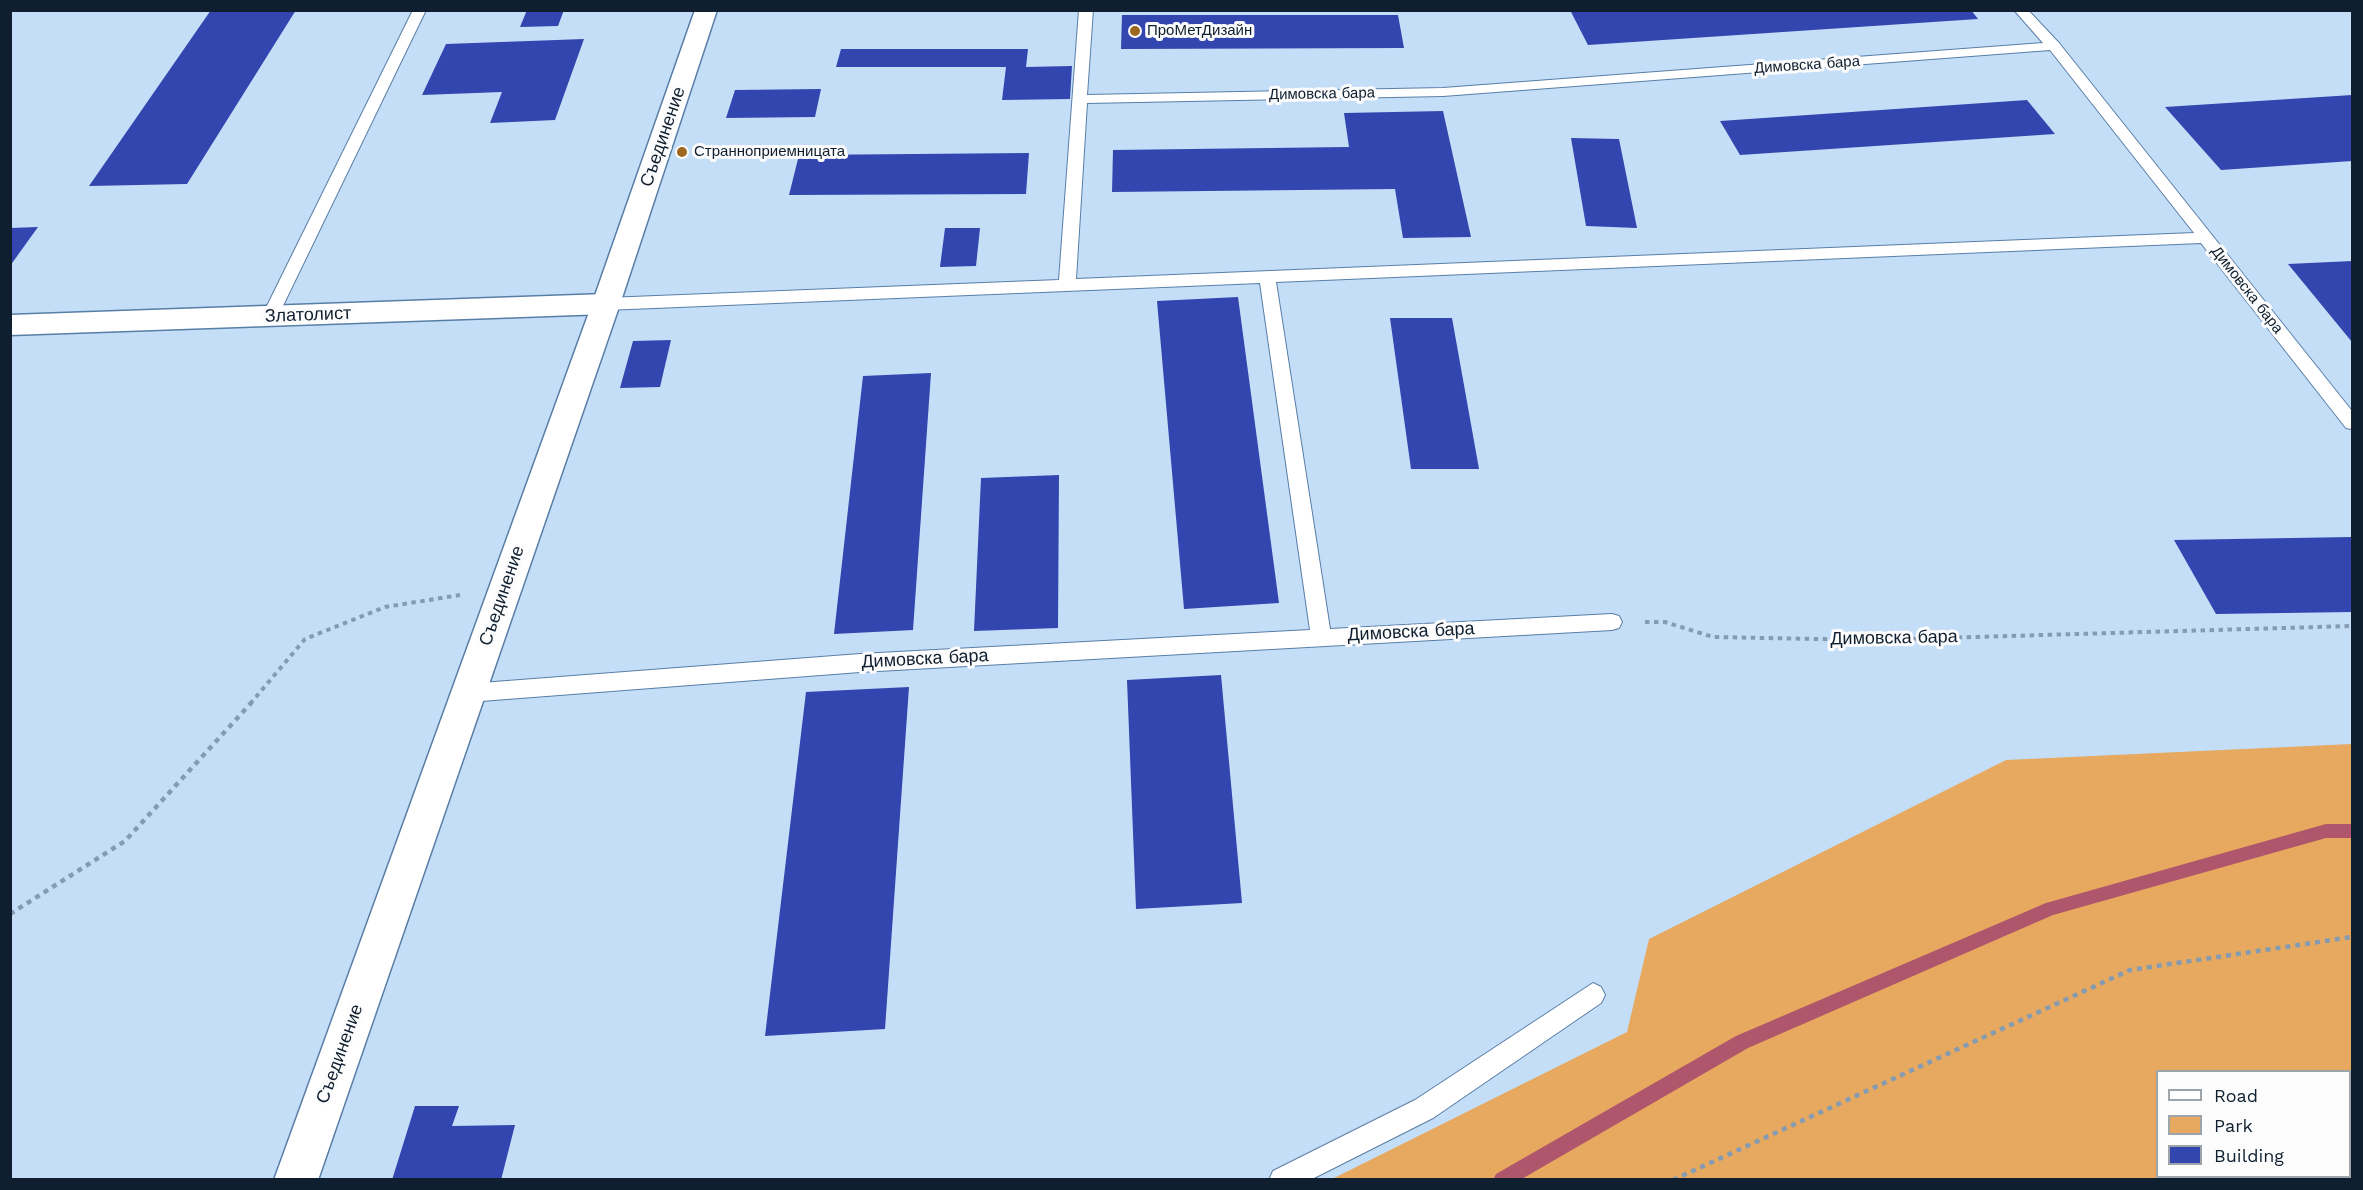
<!DOCTYPE html>
<meta charset="utf-8">
<style>
body{margin:0}
#map{position:relative;width:2363px;height:1190px;overflow:hidden;background:#c5def8;font-family:"Work Sans",sans-serif}
canvas{display:block}
.frame{position:absolute;inset:0;border:12px solid #0f1f2f;pointer-events:none}
.legend{position:absolute;left:2156px;top:1070px;width:195px;height:108px;box-sizing:border-box;background:#fcfcfc;border:2px solid #9da4aa;margin:0;padding:8px 10px;list-style:none;font-size:18px;color:#0f1f2f}
.legend li{display:flex;align-items:center;gap:12px;height:30px}
.legend b{width:30px;border:2px solid #9da4aa}
</style>
<div id="map">
<canvas width="2363" height="1190"></canvas>
<div class="frame"></div>
<ul class="legend">
<li><b style="height:8px;background:#fff"></b>Road</li>
<li><b style="height:16px;background:#e6a95f"></b>Park</li>
<li><b style="height:16px;background:#3345ae"></b>Building</li>
</ul>
</div>
<script>
const ctx = document.querySelector('canvas').getContext('2d');
ctx.lineJoin = 'round';
function fillPath(path, color) {
  ctx.fillStyle = color;
  ctx.fill(path, 'evenodd');
}
function shape(rows) {
  const path = new Path2D();
  for (const r of rows) {
    path.moveTo(r[0], r[1]);
    for (let i = 2; i < r.length; i += 2) path.lineTo(r[i], r[i + 1]);
  }
  return path;
}
function strokePath(path, color, width, dash) {
  ctx.strokeStyle = color;
  ctx.lineWidth = width;
  ctx.lineCap = dash ? 'butt' : 'round';
  ctx.setLineDash(dash || []);
  ctx.stroke(path);
}
function write(font, color, halo, rows, align = 'center') {
  ctx.font = font + ' "Work Sans",sans-serif';
  ctx.lineWidth = 6;
  ctx.setLineDash([]);
  ctx.textBaseline = 'middle';
  ctx.strokeStyle = halo;
  ctx.fillStyle = color;
  for (const [text, x, y, turn = 0] of rows) {
    ctx.save();
    ctx.translate(x, y);
    ctx.rotate((+turn || 0) * Math.PI / 180);
    ctx.textAlign = isNaN(turn) ? turn : align;
    if (halo) ctx.strokeText(text, 0, 0);
    ctx.fillText(text, 0, 0);
    ctx.restore();
  }
}
fillPath(shape([
 [2352,744,2352,1179,1332,1179,1627,1032,1649,939,2006,760],
 [2158,1072,2350,1072,2350,1176,2158,1176]
]), '#e6a95f');
fillPath(shape([
 [2326,824,2352,824,2352,838,2326,838,2053,915,1748,1048,1520,1180,1493,1180,1496,1174,1736,1036,2046,903,2326,824]
]), '#af556c');
fillPath(shape([
 [211,10,296,10,187,184,89,186],
 [527,10,564,10,558,26,520,27],
 [1570,10,1971,10,1978,19,1588,45],
 [1122,15,1398,15,1404,48,1121,49],
 [584,39,555,120,490,123,502,92,422,95,446,44],
 [841,49,1028,49,1026,67,1072,66,1070,99,1002,100,1006,67,836,67],
 [821,89,815,117,726,118,735,90],
 [2352,95,2352,161,2221,170,2165,107],
 [2027,100,2055,134,1740,155,1720,121],
 [1443,111,1471,237,1403,238,1395,189,1112,192,1113,150,1349,147,1344,113],
 [1571,138,1619,139,1637,228,1586,226],
 [1029,153,1026,194,789,195,799,155],
 [38,227,10,266,10,228],
 [945,228,980,228,976,266,940,267],
 [2352,261,2352,342,2288,264],
 [1238,297,1279,603,1184,609,1157,301],
 [1390,318,1452,318,1479,469,1411,469],
 [671,340,660,387,620,388,633,341],
 [931,373,913,630,834,634,863,376],
 [1059,475,1058,628,974,631,981,478],
 [2352,537,2352,612,2216,614,2174,540],
 [1221,675,1242,903,1136,909,1127,680],
 [909,687,885,1029,765,1036,806,692],
 [415,1106,459,1106,452,1126,515,1125,501,1180,392,1180]
]), '#3345ae');
const service = shape([
 [413,10,426,10,278,316,276,320,270,322,264,320,262,316,413,10],
 [1079,10,1093,10,1087,95,1443,88,2043,43,2014,10,2028,10,2059,43,2352,411,2352,429,2346,428,2201,243,1276,282,1330,629,1612,614,1619,616,1622,622,1619,628,1612,630,860,672,468,702,461,699,458,693,461,687,468,684,860,654,1310,630,1260,283,606,310,600,308,598,304,600,300,606,298,1059,280,1079,10],
 [2050,50,2194,233,1076,279,1087,103,1443,96,2050,50],
 [1593,983,1601,987,1605,995,1601,1003,1433,1118,1310,1180,1269,1180,1273,1171,1415,1100,1593,983]
]);
const minor = shape([
 [606,294,616,297,620,304,616,311,606,314,10,335,10,315,606,294]
]);
const tertiary = shape([
 [695,10,717,10,620,304,318,1180,274,1180,592,304,695,10]
]);
strokePath(service, '#587ea6', 2);
strokePath(minor, '#587ea6', 3);
strokePath(tertiary, '#587ea6', 3);
strokePath(shape([
 [1645,622,1665,622,1713,637,1871,640,2352,626],
 [250,704,305,639,385,607,460,595]
]), '#859bb1', 4, [4.5, 4.5]);
strokePath(shape([
 [10,914,125,841,252,702],
 [1673,1180,2130,970,2352,937]
]), '#859bb1', 4.5, [5, 5]);
fillPath(service, '#fff');
fillPath(minor, '#fff');
fillPath(tertiary, '#fff');
for (const [x, y, r, color] of [
 [1135,31,6,"#9c681f"],
 [682,152,6,"#9c681f"]
]) {
  const dot = new Path2D();
  dot.arc(x, y, r, 0, 2 * Math.PI);
  ctx.fillStyle = color;
  ctx.fill(dot);
  strokePath(dot, '#fcfcfc', 2);
}
write('15px', '#0f1f2f', '#fcfcfc', [
 ["ПроМетДизайн",1147,31],
 ["Странноприемницата",694,152]
], 'left');
write('15px', '#0f1f2f', '#fcfcfc', [
 ["Димовска бара",1807,65,-4],
 ["Димовска бара",1322,94,-1],
 ["Димовска бара",2247,290,52]
]);
write('18px', '#0f1f2f', '#fcfcfc', [
 ["Съединение",663,137,-71],
 ["Златолист",308,315,-2],
 ["Съединение",502,596,-71],
 ["Димовска бара",1411,632,-3],
 ["Димовска бара",1894,638,-1],
 ["Димовска бара",925,659,-3],
 ["Съединение",340,1054,-70]
]);
</script>
